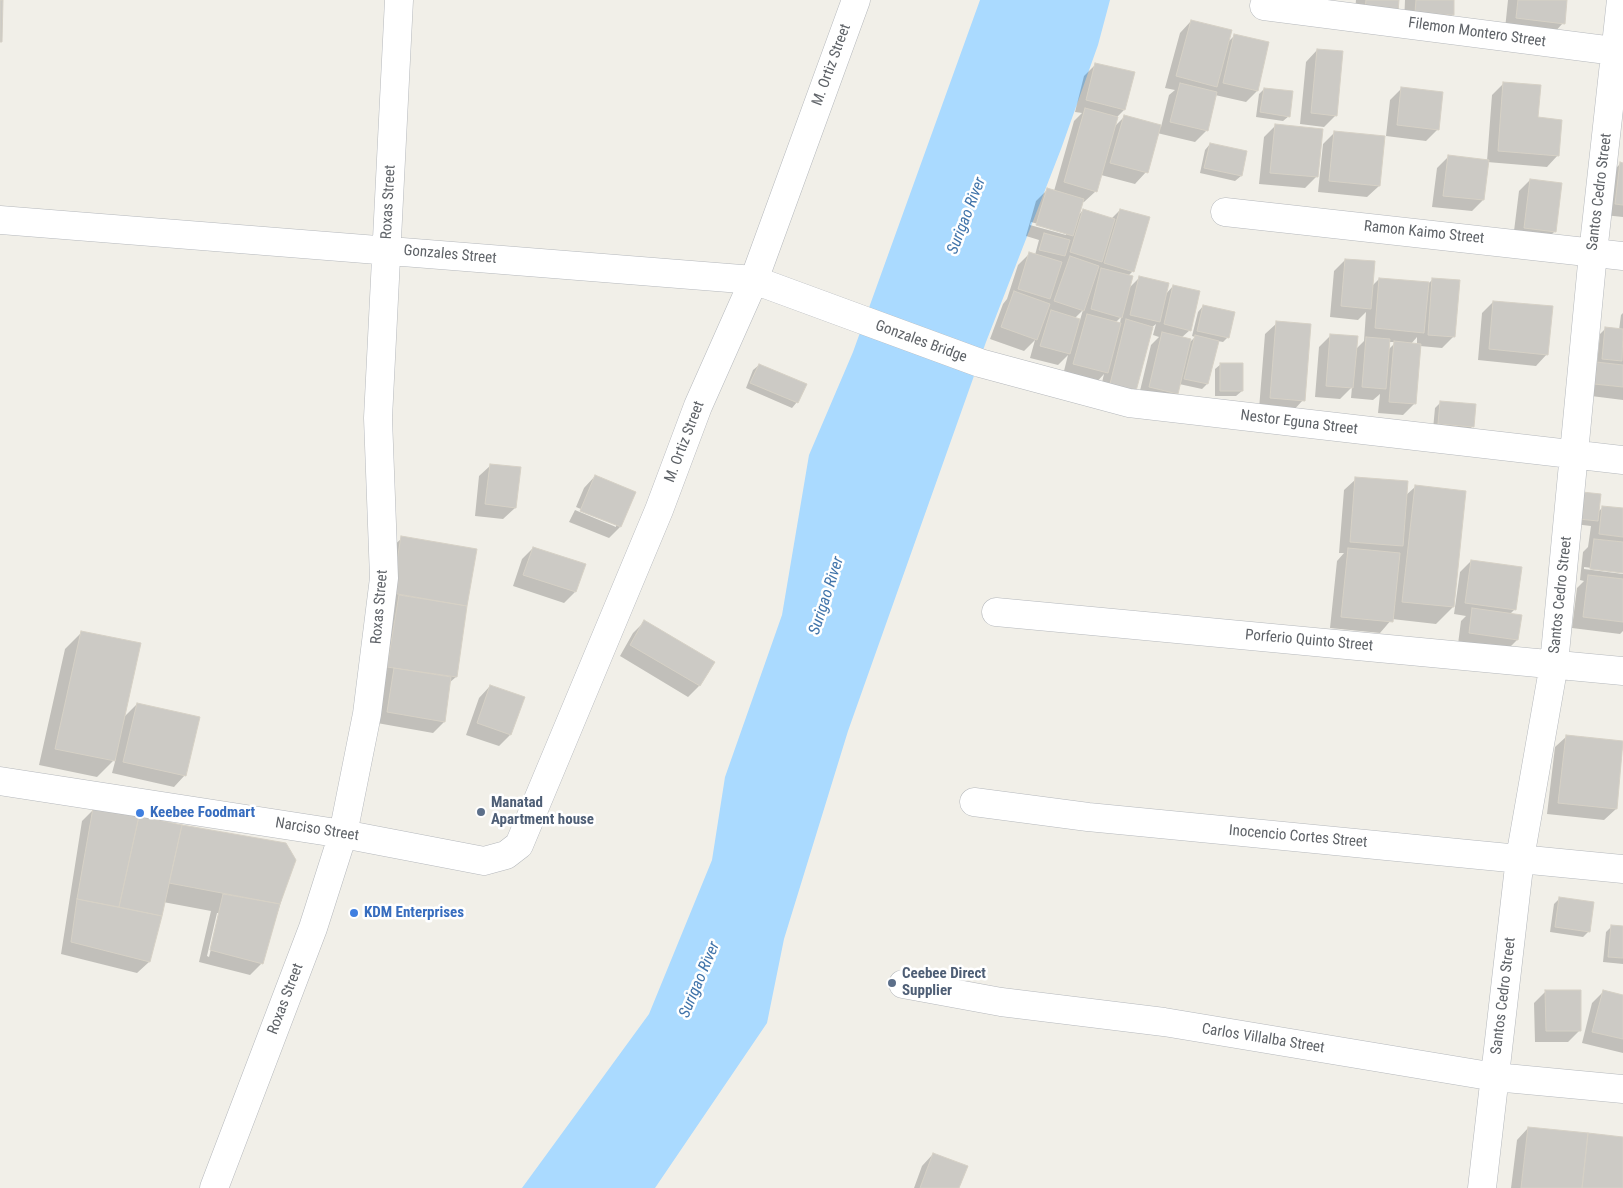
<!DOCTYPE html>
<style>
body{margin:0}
canvas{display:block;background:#f1efe8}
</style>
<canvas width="1623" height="1188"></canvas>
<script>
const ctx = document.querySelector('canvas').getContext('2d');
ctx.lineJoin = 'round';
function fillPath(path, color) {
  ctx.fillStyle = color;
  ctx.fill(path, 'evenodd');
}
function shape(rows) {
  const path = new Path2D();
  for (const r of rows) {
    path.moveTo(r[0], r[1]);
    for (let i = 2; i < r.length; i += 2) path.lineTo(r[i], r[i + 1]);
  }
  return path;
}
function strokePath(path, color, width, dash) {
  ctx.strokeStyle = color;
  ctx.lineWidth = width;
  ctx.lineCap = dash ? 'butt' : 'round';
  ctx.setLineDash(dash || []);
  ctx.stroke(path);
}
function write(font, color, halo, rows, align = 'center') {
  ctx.font = font + ' "Roboto Condensed",sans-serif';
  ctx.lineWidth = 5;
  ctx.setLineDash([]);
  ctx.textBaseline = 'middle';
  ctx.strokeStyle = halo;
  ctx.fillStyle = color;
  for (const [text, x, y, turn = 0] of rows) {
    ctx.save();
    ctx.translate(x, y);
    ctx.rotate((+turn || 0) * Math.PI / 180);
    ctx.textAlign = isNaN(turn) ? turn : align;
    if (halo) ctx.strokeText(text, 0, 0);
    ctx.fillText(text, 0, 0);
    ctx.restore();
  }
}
fillPath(shape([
 [980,0,1110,0,1098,45,1061,149,986,342,848,731,784,939,767,1023,655,1188,522,1188,649,1014,712,860,725,777,782,615,809,455,853,352]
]), '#aadaff');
fillPath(shape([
 [1356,0,1398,0,1354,20],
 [1405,0,1453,0,1453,14,1441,26,1404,24],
 [1508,0,1566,0,1563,23,1552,35,1505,29],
 [1191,21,1227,43,1234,36,1257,91,1246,102,1215,95,1207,130,1195,142,1157,133,1146,172,1135,184,1101,175,1096,191,1084,202,1082,202,1078,216,1083,210,1111,219,1120,210,1133,271,1128,276,1129,288,1140,277,1165,295,1173,286,1190,330,1181,338,1188,344,1195,337,1192,336,1198,312,1203,306,1228,337,1223,342,1218,341,1207,384,1202,389,1179,384,1176,393,1165,405,1138,399,1151,345,1159,337,1153,335,1156,324,1151,328,1134,394,1098,399,1104,374,1095,384,1063,375,1068,355,1058,365,1030,358,1035,340,1024,351,990,339,1003,304,1007,299,1018,265,1030,253,1035,255,1039,240,1026,236,1036,201,1048,189,1054,191,1074,121,1082,113,1075,112,1084,76,1096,64,1124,110,1117,117,1114,127,1124,117,1161,127,1169,95,1175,90,1165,88,1180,33],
 [1031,222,1066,232,1066,235,1030,225],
 [1083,310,1080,320,1075,318],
 [1121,317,1120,323,1116,322],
 [1317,50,1336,115,1324,127,1300,124,1306,62],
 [1504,83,1537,119,1558,155,1547,167,1487,162,1483,200,1472,211,1432,207,1437,168,1448,157,1487,161,1492,95],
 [1402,88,1438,129,1426,141,1386,136,1390,100],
 [1264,89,1289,116,1283,121,1256,117,1259,94],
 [1276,125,1317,176,1305,188,1259,184,1264,137],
 [1335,132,1379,186,1367,197,1318,192,1323,144],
 [1210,144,1241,176,1235,181,1200,173,1205,150],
 [1621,163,1623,164,1623,217,1604,215,1609,175],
 [1530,180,1555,231,1543,243,1513,239,1519,191],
 [1345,260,1371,287,1379,279,1429,283,1433,279,1454,336,1442,348,1420,346,1415,403,1403,415,1378,413,1380,394,1373,400,1351,398,1352,387,1340,399,1315,397,1319,347,1331,335,1355,350,1364,341,1366,312,1358,320,1330,317,1334,271],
 [1417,337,1417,345,1411,344],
 [1389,342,1396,342,1388,350],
 [1493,302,1547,354,1536,366,1478,360,1482,313],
 [1623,313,1623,400,1583,395,1597,363,1600,334,1606,328,1619,330,1621,315],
 [1277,323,1303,400,1292,412,1259,409,1265,334],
 [1221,364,1242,391,1236,396,1215,396,1215,369],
 [759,365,797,402,792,408,746,388,753,370],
 [1441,402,1473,426,1467,432,1433,429,1435,408],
 [491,465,515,508,503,519,475,516,479,476],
 [595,476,635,492,620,527,609,538,569,522,575,510,616,527,616,524,576,507,584,488],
 [1356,479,1405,496,1415,487,1454,606,1436,624,1392,619,1380,633,1330,628,1337,561,1344,553,1339,553,1344,490],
 [1577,499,1598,512,1603,507,1623,509,1623,572,1584,567,1584,569,1623,574,1623,631,1620,634,1572,628,1577,588,1584,581,1580,580,1583,552,1588,547,1591,526,1574,524],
 [402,538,475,550,456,677,449,683,444,722,433,733,377,723,390,549],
 [533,548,575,592,564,603,513,586,522,559],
 [1471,561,1515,609,1510,614,1517,640,1506,651,1458,644,1461,621,1466,616,1454,614,1460,572],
 [644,622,713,663,699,686,688,697,620,656,633,633],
 [82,632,123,718,137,704,185,775,174,787,112,773,116,758,97,777,39,765,65,649],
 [490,686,510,735,499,746,466,735,479,698],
 [1567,736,1623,742,1616,809,1604,820,1547,814,1555,747],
 [94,809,294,860,262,963,250,975,199,962,211,911,163,902,149,962,137,973,61,954,82,821],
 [217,913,220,913,209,957,207,956],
 [1560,898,1589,931,1583,937,1550,932,1554,904],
 [1611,927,1623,928,1623,964,1603,962,1606,932],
 [1546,991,1580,1030,1568,1042,1535,1042,1534,1003],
 [1603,992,1623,996,1623,1053,1582,1043,1592,1003],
 [1528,1128,1623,1139,1623,1188,1511,1188,1517,1140],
 [933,1154,958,1188,914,1188,922,1166]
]), '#0003');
const building = shape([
 [0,0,3,0,2,42,0,42,0,0],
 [1366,0,1399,0,1398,12,1365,8,1366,0],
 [1416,0,1454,0,1454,15,1415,13,1416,0],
 [1518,0,1567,0,1565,24,1516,18,1518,0],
 [1191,20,1232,30,1217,87,1176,76,1191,20],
 [1234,34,1269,42,1258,91,1223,83,1234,34],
 [1317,49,1343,51,1337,116,1311,113,1317,49],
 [1095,63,1135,72,1125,110,1086,100,1095,63],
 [1503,82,1541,85,1538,117,1562,120,1559,156,1498,151,1503,82],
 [1180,83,1217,92,1208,131,1170,122,1180,83],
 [1401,87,1443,92,1439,130,1397,125,1401,87],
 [1264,88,1293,91,1290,117,1260,112,1264,88],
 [1085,108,1118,117,1097,192,1064,182,1085,108],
 [1124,115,1161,125,1148,173,1110,163,1124,115],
 [1275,124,1323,129,1318,177,1270,173,1275,124],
 [1334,131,1385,136,1380,186,1329,181,1334,131],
 [1210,143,1247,151,1242,176,1204,168,1210,143],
 [1448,155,1489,160,1484,200,1443,196,1448,155],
 [1620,162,1623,163,1623,205,1615,204,1620,162],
 [1530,179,1562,183,1556,232,1524,228,1530,179],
 [1047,188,1084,199,1073,236,1036,225,1047,188],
 [1083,209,1115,219,1102,262,1070,252,1083,209],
 [1120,209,1150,217,1134,272,1104,263,1120,209],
 [1044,233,1070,240,1065,256,1039,250,1044,233],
 [1029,252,1062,262,1050,299,1018,289,1029,252],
 [1070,256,1099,266,1084,311,1054,301,1070,256],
 [1345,259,1375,261,1371,309,1341,306,1345,259],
 [1101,268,1133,276,1122,318,1091,309,1101,268],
 [1139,276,1169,283,1160,322,1130,315,1139,276],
 [1379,278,1429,282,1424,333,1375,328,1379,278],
 [1432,278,1460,280,1455,337,1428,335,1432,278],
 [1173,285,1200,291,1191,331,1164,324,1173,285],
 [1014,291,1050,304,1037,340,1001,327,1014,291],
 [1493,301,1553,306,1548,355,1489,349,1493,301],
 [1203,305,1235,312,1229,338,1197,331,1203,305],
 [1051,310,1080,319,1070,354,1040,346,1051,310],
 [1087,314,1121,323,1108,373,1073,364,1087,314],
 [1126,319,1153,327,1135,395,1109,388,1126,319],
 [1276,321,1311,324,1305,401,1270,398,1276,321],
 [1605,327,1623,329,1622,361,1602,359,1605,327],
 [1162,332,1191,339,1178,394,1149,387,1162,332],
 [1330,334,1358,336,1353,388,1326,386,1330,334],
 [1195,335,1219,341,1208,384,1184,379,1195,335],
 [1366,337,1390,339,1386,389,1362,387,1366,337],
 [1394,341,1421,344,1416,404,1389,402,1394,341],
 [1596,362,1623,365,1623,387,1594,384,1596,362],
 [1220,363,1243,363,1243,391,1220,391,1220,363],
 [759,364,807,384,798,403,750,383,759,364],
 [1440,401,1476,404,1474,427,1438,424,1440,401],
 [490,464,521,467,516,508,485,504,490,464],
 [595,475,636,492,621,527,580,511,595,475],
 [1355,477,1408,481,1403,546,1350,542,1355,477],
 [1415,485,1466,491,1454,607,1402,602,1415,485],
 [1582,492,1601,494,1598,521,1579,519,1582,492],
 [1602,506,1623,508,1623,537,1599,534,1602,506],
 [401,536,477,549,467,606,392,593,401,536],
 [1594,539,1623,542,1623,573,1590,569,1594,539],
 [533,547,586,564,576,592,523,575,533,547],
 [1348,548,1400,553,1393,622,1341,617,1348,548],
 [1471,560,1522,567,1516,610,1465,603,1471,560],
 [1588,575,1623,579,1623,622,1583,617,1588,575],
 [399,595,467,606,457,677,387,667,399,595],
 [1472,608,1522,615,1518,640,1469,633,1472,608],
 [644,620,715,662,700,686,630,645,644,620],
 [81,631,141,643,115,761,55,749,81,631],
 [394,668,451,677,445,722,387,712,394,668],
 [490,685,525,697,511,735,477,723,490,685],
 [137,703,200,717,186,776,123,762,137,703],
 [1566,735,1623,741,1617,809,1558,803,1566,735],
 [93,808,139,816,119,907,77,899,93,808],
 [139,816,182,825,162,916,119,907,139,816],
 [182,825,286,843,296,860,280,904,169,883,182,825],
 [223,894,280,904,263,964,210,950,223,894],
 [1559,897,1594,902,1590,932,1555,927,1559,897],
 [77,899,162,916,150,962,71,942,77,899],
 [1611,925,1623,926,1623,958,1608,957,1611,925],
 [1545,990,1581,990,1581,1031,1546,1031,1545,990],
 [1603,990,1623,995,1623,1039,1592,1032,1603,990],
 [1528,1127,1588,1133,1582,1188,1521,1188,1528,1127],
 [1588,1133,1623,1137,1623,1188,1582,1188,1588,1133],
 [933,1153,968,1166,959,1188,920,1188,933,1153]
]);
fillPath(building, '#cccac5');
strokePath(building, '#d6d1c6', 1);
const minor = shape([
 [1264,6,1623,52],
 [1225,212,1623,256],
 [0,220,754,280,980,363,1129,403,1623,460],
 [996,612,1623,671],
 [0,781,343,834,484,861,506,855,519,845,659,510,698,406,754,280,856,0],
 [974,802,1088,817,1623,869],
 [903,984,1001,1002,1164,1022,1495,1077,1623,1089],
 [214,1188,313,928,343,834,367,714,384,578,378,418,399,0],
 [1482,1188,1520,858,1554,664,1593,253,1621,0]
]);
strokePath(minor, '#b5b8bc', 29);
strokePath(minor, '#fff', 28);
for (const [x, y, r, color] of [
 [481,812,5,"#5c6f8a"],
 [140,813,5,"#3f7fe0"],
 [354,913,5,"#3f7fe0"],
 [892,983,5,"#5c6f8a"]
]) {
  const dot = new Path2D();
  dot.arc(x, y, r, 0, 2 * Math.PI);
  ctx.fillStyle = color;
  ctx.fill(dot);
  strokePath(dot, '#fff', 2);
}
write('15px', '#5f6368', '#fff', [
 ["Filemon Montero Street",1477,33,8],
 ["M. Ortiz Street",832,65,-70],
 ["Santos Cedro Street",1600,192,-83],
 ["Roxas Street",389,202,-87],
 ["Ramon Kaimo Street",1424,233,6],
 ["Gonzales Street",450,255,5],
 ["Gonzales Bridge",921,342,20],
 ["Nestor Eguna Street",1299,423,7],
 ["M. Ortiz Street",685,442,-69],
 ["Santos Cedro Street",1561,595,-84],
 ["Roxas Street",380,607,-85],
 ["Porferio Quinto Street",1309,641,5],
 ["Narciso Street",317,830,9],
 ["Inocencio Cortes Street",1298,837,5],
 ["Santos Cedro Street",1504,996,-83],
 ["Roxas Street",286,999,-69],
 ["Carlos Villalba Street",1263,1039,9]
]);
write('bold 15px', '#4e5e75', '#fff', [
 ["Manatad",491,803],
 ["Apartment house",491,820],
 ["Ceebee Direct",902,974],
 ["Supplier",902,991]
], 'left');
write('bold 15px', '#366cbe', '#fff', [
 ["Keebee Foodmart",150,813],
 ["KDM Enterprises",364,913]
], 'left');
write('italic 16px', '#4174aa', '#fff', [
 ["Surigao River",967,216,-69],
 ["Surigao River",827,596,-72],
 ["Surigao River",700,980,-67]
]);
</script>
